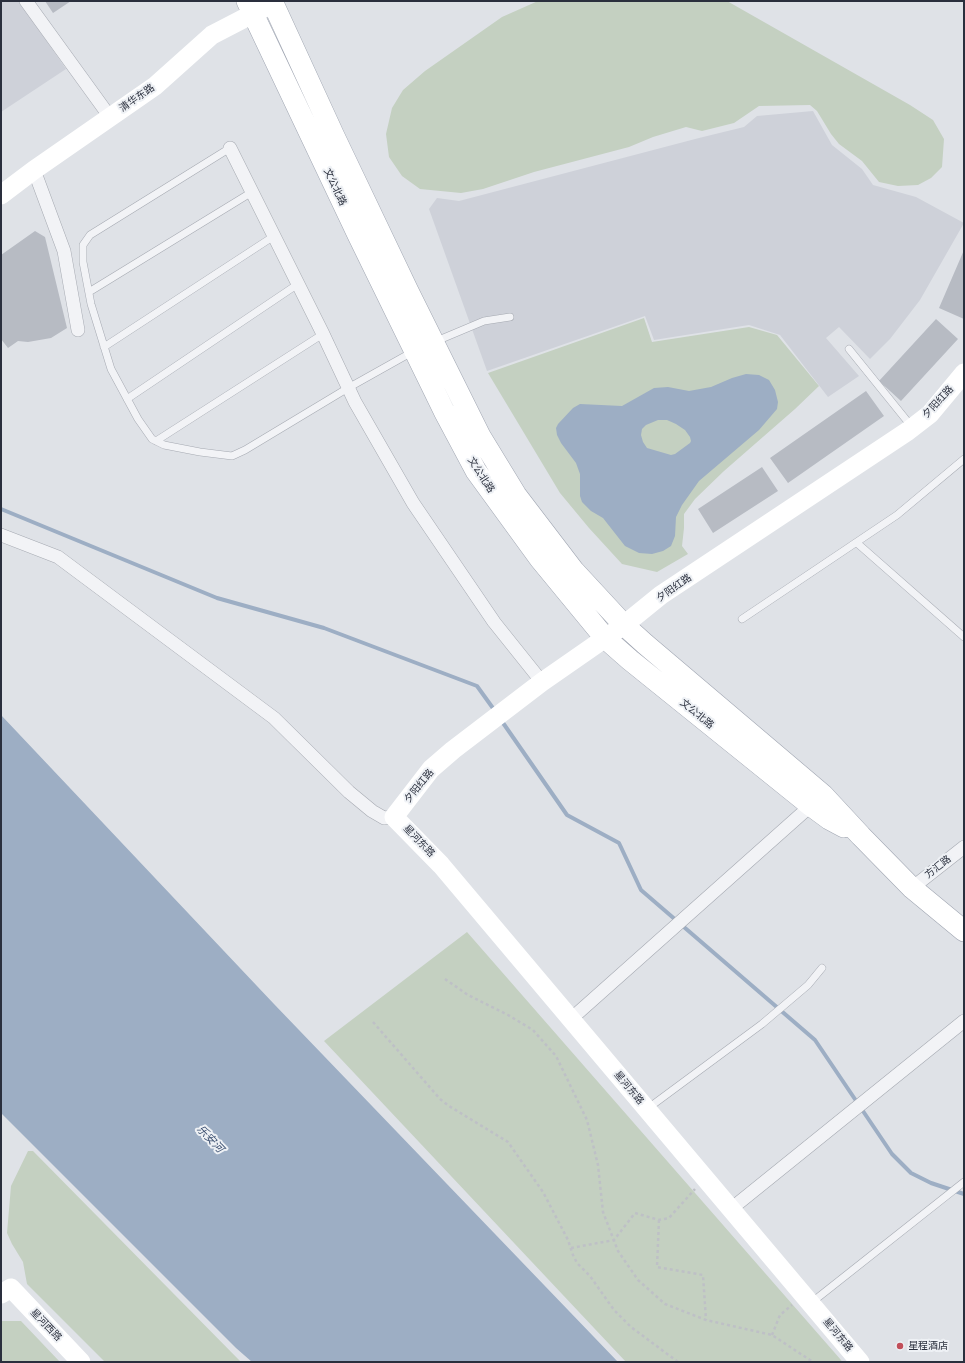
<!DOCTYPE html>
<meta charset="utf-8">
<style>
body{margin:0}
#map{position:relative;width:965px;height:1363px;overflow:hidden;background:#dfe2e7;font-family:Mulish,sans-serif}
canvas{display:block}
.frame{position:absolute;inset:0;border:2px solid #2a2f3d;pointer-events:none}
</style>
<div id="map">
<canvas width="965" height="1363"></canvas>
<div class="frame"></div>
</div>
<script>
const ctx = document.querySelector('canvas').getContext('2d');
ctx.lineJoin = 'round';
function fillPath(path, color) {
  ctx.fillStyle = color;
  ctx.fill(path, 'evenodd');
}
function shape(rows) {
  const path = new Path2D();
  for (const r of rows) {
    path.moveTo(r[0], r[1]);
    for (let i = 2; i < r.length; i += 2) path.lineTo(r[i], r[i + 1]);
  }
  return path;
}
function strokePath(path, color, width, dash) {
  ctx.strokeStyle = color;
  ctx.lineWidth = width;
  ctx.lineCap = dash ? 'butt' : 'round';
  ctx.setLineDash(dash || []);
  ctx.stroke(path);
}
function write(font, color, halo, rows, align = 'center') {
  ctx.font = font + ' Mulish,"Noto Sans SC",sans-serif';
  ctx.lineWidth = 4;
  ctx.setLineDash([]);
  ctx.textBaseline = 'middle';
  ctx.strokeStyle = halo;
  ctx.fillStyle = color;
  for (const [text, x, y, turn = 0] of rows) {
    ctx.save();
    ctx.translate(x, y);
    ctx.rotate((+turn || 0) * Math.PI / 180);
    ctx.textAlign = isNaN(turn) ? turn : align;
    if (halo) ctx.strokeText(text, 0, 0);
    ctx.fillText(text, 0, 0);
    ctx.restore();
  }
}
fillPath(shape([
 [1,1,19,1,66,69,1,112],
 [813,111,832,145,862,169,873,185,916,197,964,223,920,300,890,339,870,359,839,327,826,338,859,376,828,397,780,335,749,325,654,340,645,316,487,371,429,209,437,198,459,201,699,138,744,127,757,116]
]), '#ced1d9');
fillPath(shape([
 [538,1,727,1,910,105,933,120,944,139,942,167,931,178,918,185,898,186,879,182,862,161,839,144,831,134,817,111,810,105,759,106,734,123,702,131,686,127,653,137,629,147,534,172,483,189,461,193,420,189,402,176,389,157,386,134,392,108,403,90,425,71,502,17],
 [644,318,652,342,749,327,777,335,819,386,795,409,724,471,695,499,684,514,684,528,682,546,688,554,657,572,622,564,589,528,560,493,488,373],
 [467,932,841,1360,842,1362,626,1362,324,1041],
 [28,1151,33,1151,241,1362,105,1362,27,1284,23,1262,12,1244,7,1233,11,1186],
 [1,1321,21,1321,60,1362,1,1362]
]), '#c4d0c1');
fillPath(shape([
 [746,374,759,375,769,380,775,390,778,402,777,409,759,430,699,481,682,505,676,517,675,536,671,546,663,551,652,554,639,553,625,546,603,518,591,511,582,502,580,496,580,474,576,463,561,443,557,435,556,428,558,424,573,408,580,404,622,406,654,388,668,387,689,391,711,387,732,378],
 [658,420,667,420,676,424,685,430,690,437,691,441,690,443,675,454,671,455,647,448,643,442,641,435,642,429,646,425],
 [1,715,274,1004,618,1362,252,1362,236,1348,1,1113]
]), '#9daec4');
strokePath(shape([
 [1,509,217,598,324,628,477,686,495,711],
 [501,720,567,815,619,843,641,890,815,1040,892,1154,911,1173,931,1183,964,1194]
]), '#9daec4', 4);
fillPath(shape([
 [45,1,71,1,53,13],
 [35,231,45,237,67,328,51,338,28,342,18,341,8,348,1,339,1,255],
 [964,250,964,319,939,308],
 [936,319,958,339,901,401,879,381],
 [866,391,884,416,788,483,770,458],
 [762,467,778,491,713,533,698,509]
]), '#b7bbc3');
const lane = shape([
 [230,148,90,235,83,245,83,262,91,304,111,369,138,419,152,439,164,445,200,452,232,456,245,450,348,388,414,351],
 [89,292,252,192],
 [434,342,484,321,510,317],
 [104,347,274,236],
 [849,349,912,427],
 [127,399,298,284],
 [156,441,323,334],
 [857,543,964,637],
 [742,619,897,515,964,459],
 [647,1109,762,1024,808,985,822,968],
 [811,1303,964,1182]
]);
const street = shape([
 [26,1,110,117],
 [230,148,323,334,355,402,413,503,494,622,542,682],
 [34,170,64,251,78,330],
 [1,535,58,557,274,718,349,792,372,811,384,818,394,817],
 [912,888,964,847],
 [571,1019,816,801],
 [731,1209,964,1021]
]);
const primary = shape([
 [247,1,358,235,444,411,476,471,540,559,605,638,630,660,810,805,829,819,844,827],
 [272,1,334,136,408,291,480,436,516,495,574,571,624,625,645,644,823,795,861,836,912,888,964,931]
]);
strokePath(lane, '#a5a9b1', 8);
strokePath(street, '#a5a9b1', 14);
strokePath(primary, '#a0a6b2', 22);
strokePath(shape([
 [445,979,468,995,508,1015,533,1030,556,1056,587,1120,598,1165,603,1212,618,1251,638,1280,665,1304,706,1320,772,1335,813,1362],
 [373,1022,440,1099,449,1106,508,1142,543,1192,568,1240,573,1255,577,1263,590,1276,614,1310,631,1327,678,1362],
 [659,1220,657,1267,703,1275,706,1320],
 [571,1248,614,1240,635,1213,659,1220,669,1218,695,1189],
 [772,1335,780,1315,792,1305]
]), '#bec0c6', 2.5, [3, 3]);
strokePath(lane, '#f2f3f6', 7);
strokePath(street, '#f2f3f6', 13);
strokePath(shape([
 [1,195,34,170,155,86,212,35,266,7],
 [1,1294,11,1288,81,1362],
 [860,1362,441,865,394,817,431,769,453,750,542,682,624,625,661,595,908,431,930,414,964,373]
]), '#fff', 19);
strokePath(primary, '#fff', 21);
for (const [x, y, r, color] of [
 [900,1346,4,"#c14f5a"]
]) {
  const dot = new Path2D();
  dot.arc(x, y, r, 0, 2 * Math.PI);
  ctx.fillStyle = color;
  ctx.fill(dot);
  strokePath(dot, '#eef1f5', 1.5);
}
write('10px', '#2a2f3d', '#eef1f5', [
 ["清华东路",137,98,-35],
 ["文公北路",335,187,65],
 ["夕阳红路",938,402,-47],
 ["文公北路",481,475,57],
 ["夕阳红路",674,588,-35],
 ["文公北路",697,714,39],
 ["夕阳红路",419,786,-51],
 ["星河东路",419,841,46],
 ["方汇路",938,867,-38],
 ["星河东路",629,1088,50],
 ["星河西路",46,1325,46],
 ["星河东路",838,1335,50]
]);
write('10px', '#2a2f3d', '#eef1f5', [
 ["星程酒店",908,1346]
], 'left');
write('italic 11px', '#384c6d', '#eef1f5', [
 ["乐安河",210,1139,46]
]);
</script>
